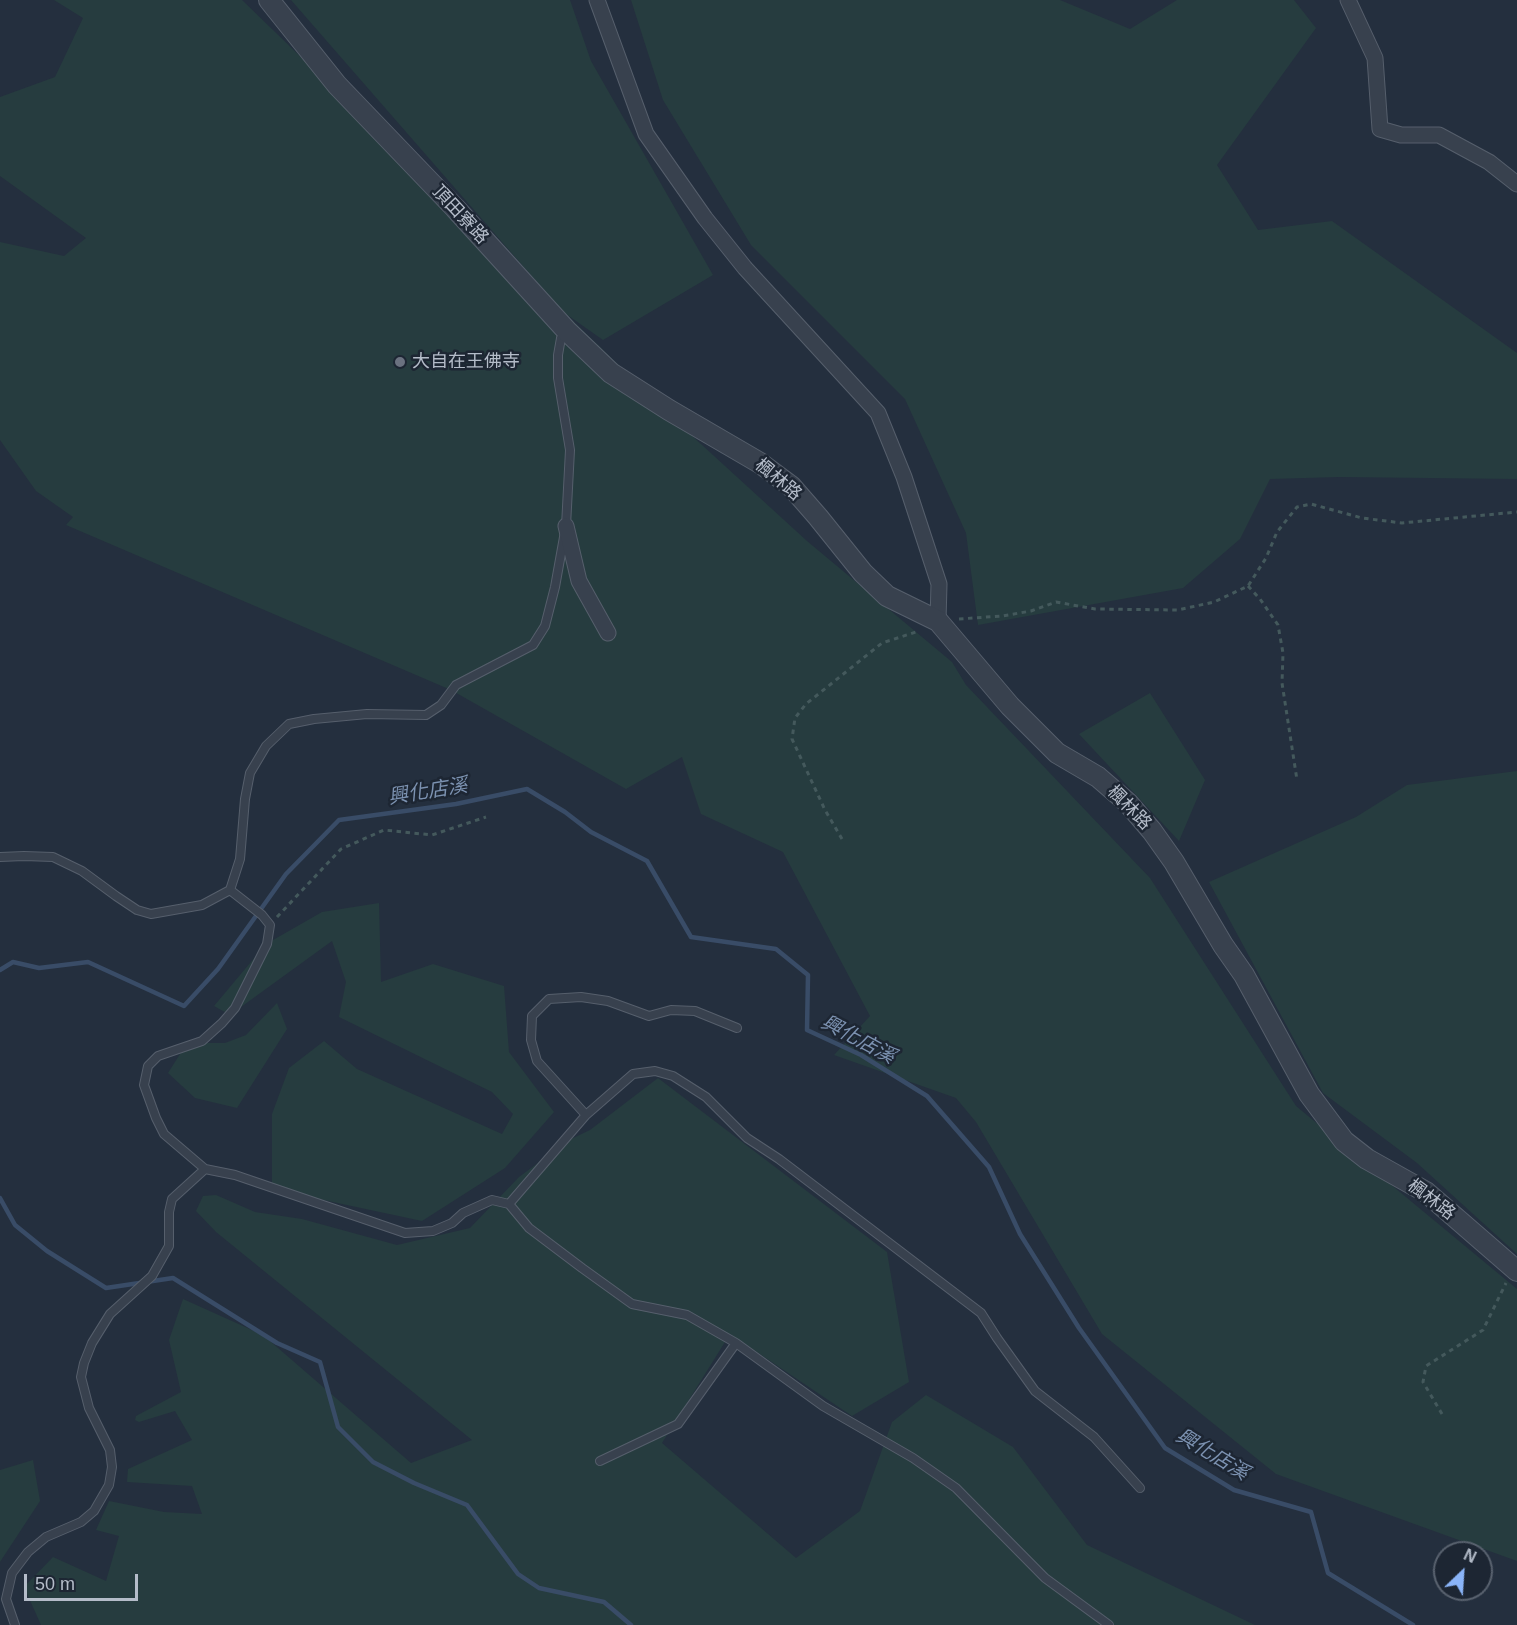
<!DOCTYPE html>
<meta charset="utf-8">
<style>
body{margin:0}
#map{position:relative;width:1517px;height:1625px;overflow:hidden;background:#242f3e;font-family:Arial,sans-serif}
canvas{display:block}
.north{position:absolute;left:1433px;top:1541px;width:60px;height:60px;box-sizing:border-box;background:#1d2633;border:2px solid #59626f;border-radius:50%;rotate:25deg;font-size:16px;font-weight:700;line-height:24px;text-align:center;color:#b4bcc9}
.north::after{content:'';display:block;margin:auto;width:21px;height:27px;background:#8ab4f8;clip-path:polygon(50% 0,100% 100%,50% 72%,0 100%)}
.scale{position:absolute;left:24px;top:1574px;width:114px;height:27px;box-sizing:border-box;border:3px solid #b4bcc9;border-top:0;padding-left:8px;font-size:18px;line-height:21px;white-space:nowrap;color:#b4bcc9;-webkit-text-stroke:4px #1d2633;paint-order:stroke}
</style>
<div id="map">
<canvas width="1517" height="1625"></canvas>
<div class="north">N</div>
<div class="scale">50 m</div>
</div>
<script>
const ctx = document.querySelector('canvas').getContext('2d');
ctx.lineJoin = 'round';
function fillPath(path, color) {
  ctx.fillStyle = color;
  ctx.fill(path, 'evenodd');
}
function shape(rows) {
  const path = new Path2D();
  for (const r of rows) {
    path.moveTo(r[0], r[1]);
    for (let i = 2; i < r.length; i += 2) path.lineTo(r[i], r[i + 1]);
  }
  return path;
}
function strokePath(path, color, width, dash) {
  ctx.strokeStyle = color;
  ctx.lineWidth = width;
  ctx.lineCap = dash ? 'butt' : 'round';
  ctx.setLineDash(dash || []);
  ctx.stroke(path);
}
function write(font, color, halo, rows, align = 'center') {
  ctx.font = font + ' Arial,"Noto Sans TC",sans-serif';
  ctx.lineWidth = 5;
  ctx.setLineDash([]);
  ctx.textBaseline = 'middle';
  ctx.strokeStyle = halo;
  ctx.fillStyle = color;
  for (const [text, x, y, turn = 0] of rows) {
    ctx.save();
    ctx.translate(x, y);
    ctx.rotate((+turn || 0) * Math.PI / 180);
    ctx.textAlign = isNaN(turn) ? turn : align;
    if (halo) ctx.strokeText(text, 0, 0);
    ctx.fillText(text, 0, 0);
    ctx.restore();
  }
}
fillPath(shape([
 [54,0,242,0,556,304,291,0,570,0,591,61,713,275,603,340,566,314,690,434,807,541,952,662,966,685,1150,878,1296,1106,1517,1289,1517,1561,1276,1474,1102,1334,976,1122,956,1098,834,1055,870,1016,783,852,701,814,682,757,626,789,451,690,66,525,73,517,36,491,0,440,0,242,64,256,86,238,0,176,0,97,55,77,83,18],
 [631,0,1060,0,1130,29,1177,0,1294,0,1316,28,1217,165,1258,230,1332,221,1517,353,1517,479,1339,477,1270,479,1240,539,1183,588,978,625,966,533,905,399,751,245,663,100],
 [1150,693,1205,780,1179,841,1079,734],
 [1517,771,1517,1254,1417,1163,1323,1093,1209,882,1356,817,1407,785],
 [379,903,381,982,433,964,504,986,509,1052,554,1112,505,1168,422,1221,272,1189,272,1114,289,1068,324,1041,357,1069,502,1134,513,1114,492,1092,339,1017,346,982,332,941,230,1015,214,1006,266,944,322,912],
 [277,1003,287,1029,237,1108,195,1098,168,1073,187,1043,225,1043,246,1035],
 [658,1078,887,1252,909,1382,852,1416,730,1334,662,1443,796,1558,860,1511,892,1422,926,1395,1013,1447,1087,1545,1255,1625,41,1625,24,1587,53,1557,106,1581,119,1536,96,1530,109,1501,164,1512,202,1514,192,1486,127,1482,128,1469,192,1440,175,1411,139,1422,135,1420,136,1416,181,1392,169,1340,183,1299,263,1335,411,1463,472,1440,216,1232,196,1211,203,1196,216,1195,255,1212,302,1219,397,1245,470,1228,519,1177,569,1140,590,1130],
 [33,1460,40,1501,0,1562,0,1470]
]), '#263c3f');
strokePath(shape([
 [0,970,13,962,39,968,88,962,184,1006,218,969,286,874,339,820,456,804,527,789,565,812,591,832,647,861,691,937,776,949,808,975,807,1030,861,1055,927,1096,989,1167,1020,1234,1079,1328,1165,1448,1234,1490,1311,1512,1328,1573,1413,1625],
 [0,1198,15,1225,47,1251,106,1288,173,1278,277,1343,320,1362,338,1427,373,1462,414,1483,467,1505,518,1574,539,1588,604,1602,631,1625]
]), '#394c67', 4.5);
const service = shape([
 [0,857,24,856,53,857,82,871,116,896,137,910,151,914,202,905,230,890,240,859,245,799,250,773,266,746,289,724,314,719,367,714,426,715,441,705,456,685,533,645,545,626,555,587,566,526,570,450,558,378,558,355,561,338,567,331],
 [230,890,262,915,270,925,267,944,235,1008,222,1023,202,1041,158,1056,148,1066,144,1085,156,1118,164,1134,205,1169,235,1175,405,1233,433,1231,452,1223,463,1213,492,1200,509,1204],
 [586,1115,537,1061,531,1040,532,1016,549,999,581,997,608,1001,649,1016,671,1010,695,1011,737,1028],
 [600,1461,678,1424,736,1343],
 [15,1625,6,1599,12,1573,28,1552,46,1537,81,1522,94,1511,109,1485,112,1467,110,1450,89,1408,81,1377,84,1363,92,1343,110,1314,152,1276,169,1246,169,1212,172,1199,205,1169],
 [1109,1625,1045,1578,956,1488,913,1458,823,1406,736,1343,687,1315,632,1304,582,1268,529,1228,509,1204,586,1115,633,1074,655,1071,673,1076,706,1097,747,1138,779,1159,981,1313,997,1338,1035,1391,1094,1437,1140,1488]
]);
const minor = shape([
 [597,0,646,134,705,218,745,268,878,413,904,477,939,584,938,621],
 [1348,0,1375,58,1380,129,1401,135,1439,135,1489,162,1517,184],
 [566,526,579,581,608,633]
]);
const tertiary = shape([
 [269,0,337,85,455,208,567,331,611,373,669,410,760,463,791,486,818,517,863,573,887,596,938,621,1010,706,1057,753,1098,777,1128,803,1152,831,1174,862,1223,945,1244,975,1309,1094,1344,1141,1367,1159,1426,1192,1517,1271]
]);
strokePath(service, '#565f6c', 10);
strokePath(minor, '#565f6c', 17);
strokePath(tertiary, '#565f6c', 22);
strokePath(shape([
 [1248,586,1260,599,1278,625,1283,653,1282,683,1297,780],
 [959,619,1002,616,1031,611,1056,602,1095,609,1178,610,1214,602,1248,586,1266,558,1277,532,1297,507,1311,504,1362,518,1402,523,1517,512],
 [842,839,825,810,792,739,795,718,806,704,882,643,919,631],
 [277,917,341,849,384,830,432,835,486,817],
 [1442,1414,1423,1382,1426,1366,1483,1330,1506,1283]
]), '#44595c', 3, [4.5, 4.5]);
strokePath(service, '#38414e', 8);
strokePath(minor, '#38414e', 15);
strokePath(tertiary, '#38414e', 20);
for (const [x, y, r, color] of [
 [400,362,6,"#6b7280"]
]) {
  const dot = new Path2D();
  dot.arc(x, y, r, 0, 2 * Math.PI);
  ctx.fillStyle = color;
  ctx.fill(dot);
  strokePath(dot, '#1d2633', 2);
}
write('18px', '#b4bcc9', '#1d2633', [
 ["頂田寮路",460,215,47],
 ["楓林路",778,480,40],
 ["楓林路",1129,808,45],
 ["楓林路",1431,1200,37]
]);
write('18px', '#b4bcc9', '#1d2633', [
 ["大自在王佛寺",412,362]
], 'left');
write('italic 20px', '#7c92b1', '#1d2633', [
 ["興化店溪",428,792,-9],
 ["興化店溪",858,1040,28],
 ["興化店溪",1212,1455,31]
]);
</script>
